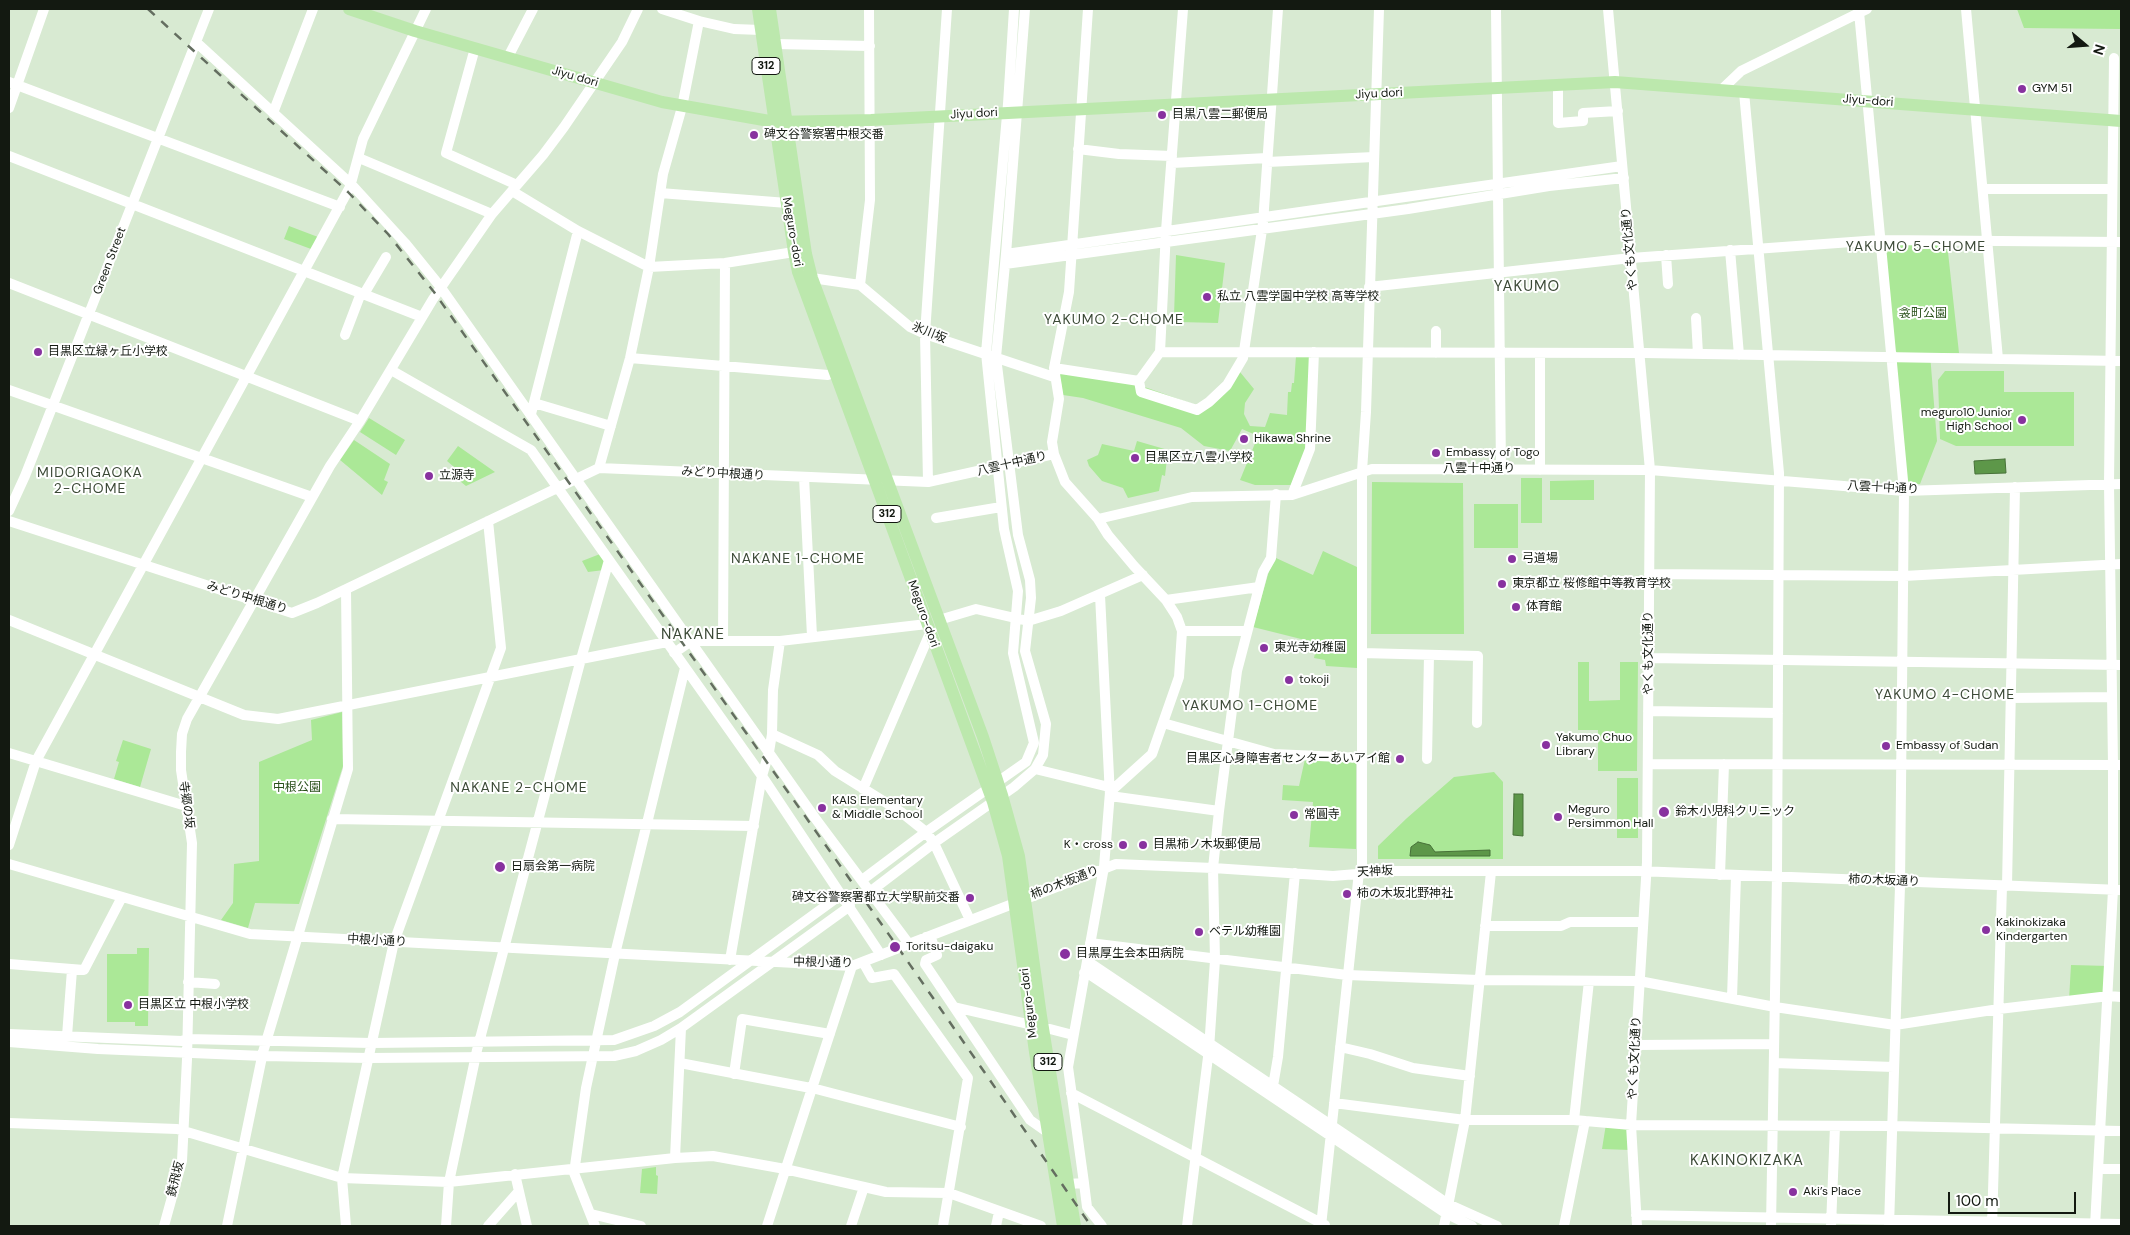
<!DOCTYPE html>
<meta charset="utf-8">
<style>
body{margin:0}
#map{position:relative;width:2130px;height:1235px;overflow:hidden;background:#d8ead2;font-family:"DM Sans",sans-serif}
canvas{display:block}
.frame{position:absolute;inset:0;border:10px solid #131911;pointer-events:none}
.north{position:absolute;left:2060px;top:20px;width:50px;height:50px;-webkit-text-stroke:4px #fff;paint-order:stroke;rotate:108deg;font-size:14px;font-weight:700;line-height:20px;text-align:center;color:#131911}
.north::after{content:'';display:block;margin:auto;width:18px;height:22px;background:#131911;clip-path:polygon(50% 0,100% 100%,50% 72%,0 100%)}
.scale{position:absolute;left:1948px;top:1192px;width:128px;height:22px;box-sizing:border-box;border:2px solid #131911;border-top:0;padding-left:6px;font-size:15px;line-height:18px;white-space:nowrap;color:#131911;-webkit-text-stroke:4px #fff;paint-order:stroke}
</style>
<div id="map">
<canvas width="2130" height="1235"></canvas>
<div class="frame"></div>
<div class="north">N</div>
<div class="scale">100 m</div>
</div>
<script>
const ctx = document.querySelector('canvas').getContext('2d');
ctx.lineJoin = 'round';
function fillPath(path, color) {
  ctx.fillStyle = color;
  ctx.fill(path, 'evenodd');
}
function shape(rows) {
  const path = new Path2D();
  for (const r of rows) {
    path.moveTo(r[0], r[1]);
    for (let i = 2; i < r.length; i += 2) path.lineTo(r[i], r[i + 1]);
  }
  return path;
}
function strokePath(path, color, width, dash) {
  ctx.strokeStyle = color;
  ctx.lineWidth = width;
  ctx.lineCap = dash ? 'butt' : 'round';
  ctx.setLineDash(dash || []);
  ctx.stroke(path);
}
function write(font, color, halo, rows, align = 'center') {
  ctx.font = font + ' "DM Sans","Noto Sans JP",sans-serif';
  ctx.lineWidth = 4;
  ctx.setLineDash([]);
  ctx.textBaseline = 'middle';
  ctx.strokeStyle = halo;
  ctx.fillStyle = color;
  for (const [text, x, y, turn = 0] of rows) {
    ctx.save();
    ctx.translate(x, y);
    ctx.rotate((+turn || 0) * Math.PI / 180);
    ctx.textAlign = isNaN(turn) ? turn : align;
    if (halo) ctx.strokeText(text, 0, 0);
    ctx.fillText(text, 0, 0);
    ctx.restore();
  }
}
fillPath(shape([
 [2017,9,2121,9,2121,29,2024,28],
 [289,226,318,237,311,249,284,239],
 [1887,242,1947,243,1959,353,1930,354,1937,441,1920,484,1912,484,1906,480,1896,364,1898,354,1894,349,1885,246],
 [1176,255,1225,263,1218,323,1179,322,1175,320,1174,316],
 [1296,356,1311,357,1307,446,1291,485,1255,485,1240,480,1258,436,1242,429,1230,451,1204,446,1181,428,1083,398,1063,395,1059,371,1136,384,1207,409,1240,372,1254,389,1245,403,1244,414,1250,426,1265,427,1270,413,1287,415,1288,392,1291,392,1292,383,1294,383],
 [1945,371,2004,371,2004,392,2074,392,2074,446,1956,446,1940,439,1938,380],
 [369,418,405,440,396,455,360,432],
 [354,440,390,464,384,480,388,482,382,495,340,460],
 [1137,441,1168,450,1165,476,1162,475,1159,491,1128,498,1123,488,1102,481,1089,466,1087,460,1098,455,1102,444,1134,451],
 [458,446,495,472,466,486,450,473,454,467,447,461],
 [1521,478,1542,478,1542,523,1521,523],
 [1594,480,1594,500,1550,500,1550,481],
 [1372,482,1463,483,1464,634,1371,634],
 [1474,504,1518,504,1518,548,1474,548],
 [1323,551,1357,567,1357,668,1326,666,1325,660,1314,658,1317,643,1253,627,1269,571,1276,558,1313,575],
 [600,554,606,563,604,570,588,572,582,561],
 [1578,662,1589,662,1589,701,1620,700,1620,662,1638,662,1637,771,1598,771,1598,730,1578,730],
 [342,712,343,766,299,904,255,903,248,928,221,920,233,903,234,864,259,861,259,762,312,740,311,720],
 [123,740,151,749,140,787,114,779,119,762,116,761],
 [1305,759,1356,761,1356,849,1309,847,1313,802,1282,800,1283,785,1299,786],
 [1494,772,1503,782,1503,859,1378,859,1378,846,1407,818,1454,777],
 [1617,778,1638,778,1638,838,1617,838],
 [137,948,149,948,148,1026,135,1026,135,1022,107,1022,107,954,137,954],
 [2071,965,2109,966,2108,996,2069,1000],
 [1606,1124,1629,1126,1630,1150,1602,1149],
 [656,1167,656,1175,658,1176,657,1194,640,1193,642,1169]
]), '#abe897');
const water = shape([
 [2005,459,2006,473,1975,474,1974,461,2005,459],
 [1514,794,1523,794,1523,836,1513,835,1514,794],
 [1418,842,1430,845,1435,852,1490,850,1490,856,1410,856,1411,847,1418,842]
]);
fillPath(water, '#5d9749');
strokePath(water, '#477138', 1);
strokePath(shape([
 [662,9,699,21,734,29,761,30],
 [1496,9,1501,469],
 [1608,9,1650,470,1647,862,1631,1125,1637,1226],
 [1966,9,1998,359],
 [1859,12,1904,491,1900,886,1889,1226],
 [196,42,352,185,405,243,439,285,815,818,909,944],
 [775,44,870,46],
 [475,48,446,153,517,185],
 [508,57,533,9],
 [9,82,340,207],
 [1558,84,1558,123,1583,121,1583,113,1618,111],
 [1721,90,1741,71,1867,9],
 [1744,92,1779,473,1777,876,1771,1226],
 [9,108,44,9],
 [273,113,313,9],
 [1078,149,1119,154,1172,156],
 [9,156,422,317],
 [359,158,492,214],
 [1267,162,1374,157],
 [1172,163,1267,158],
 [1983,189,2112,189],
 [512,191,578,231,649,267,725,263,794,252],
 [660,193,787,203],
 [1730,250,1739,355],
 [1006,254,1622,166],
 [1666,255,1668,284],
 [1005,264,1408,209,1549,186,1624,178],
 [812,278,860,285,910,327,925,334,1054,377],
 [9,283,360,421],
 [860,285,870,200,869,9],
 [1369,287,1631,258,1879,240,2121,242],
 [364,294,386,257],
 [1696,318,1698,354],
 [345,335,361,293],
 [1160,352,1645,353,2121,361],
 [1436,353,1436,331],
 [1540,353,1540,470],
 [630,358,828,375,835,372],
 [1054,368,1139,381,1160,352,1166,231,1183,9],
 [391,370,531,450,762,776,881,955],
 [1139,381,1141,392,1197,410,1209,402,1227,385,1243,358,1263,223,1278,9],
 [9,390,312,497],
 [534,403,611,426],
 [531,414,578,231],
 [599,468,630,358,649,267,663,174,682,107,699,21],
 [804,477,812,636],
 [928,482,925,334,947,9],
 [1292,495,1310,449,1314,352],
 [9,511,25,476,209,9],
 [936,518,1001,507],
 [1098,519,1192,497,1292,495,1372,469,1650,470,1904,491,2121,484],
 [9,521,292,613,317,603,599,468,928,482,1054,454],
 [1649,574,1904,576,2121,564],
 [1100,595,1110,796,1219,811],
 [1166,600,1259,587],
 [9,620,244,715,278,719,667,642],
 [939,620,976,609,1028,621,1061,611,1143,575],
 [1182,631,1246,631],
 [723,641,725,263],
 [674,653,690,642,696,641,780,641,927,624],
 [1362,653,1478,656,1477,723],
 [1649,658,2121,665],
 [2010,698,2112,697],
 [1648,711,1778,713],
 [1163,723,1274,754,1362,758],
 [772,734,818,755,835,771,901,812,926,832,934,843,970,920],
 [9,753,186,806],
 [1427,759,1429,655],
 [1648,764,2121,765],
 [1035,769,1109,787],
 [863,789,930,633],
 [332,819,754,826],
 [9,845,36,761,350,187,363,139,426,9],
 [9,864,250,934,852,966,1116,864,1213,868,1333,876,1392,871,1638,871,2121,890],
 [1362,872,1362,471,1366,412,1379,9],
 [1720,875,1724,764],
 [862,880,926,832,1026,762,1034,743,1013,653,1018,591,1004,529,986,353,1008,104,1014,9],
 [2007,886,2015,487],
 [871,891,934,843,1014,787,1035,769,1043,755,1046,724,1025,651,1031,598,1030,580,1018,535,996,357,1006,254,1025,9],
 [1485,926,1561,926,1570,922,1643,922],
 [926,937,932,941,937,955,926,960,925,964,1030,1120,1047,1132],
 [1090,943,1347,975,1479,980,1639,981,1775,1007,1895,1025,1999,1009,2109,996,2121,997],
 [730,960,762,776,769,752,772,734,773,690,780,641],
 [1087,961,1448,1204,1497,1226],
 [863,962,872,978,894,974,968,1078,943,1226],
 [9,964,84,970,122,897],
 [1084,973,1089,974,1161,1022,1447,1214,1472,1226],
 [188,982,215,984],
 [1732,998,1736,876],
 [954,1007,1032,1025],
 [1043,1029,1050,1029,1073,1035],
 [9,1034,182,1041,187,1039,372,1043,614,1040,654,1026,680,1012,842,894],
 [67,1036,72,970],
 [9,1042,98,1049,263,1056,369,1058,614,1056,636,1051,661,1040,681,1028,850,906],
 [1636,1045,1774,1044],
 [1340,1047,1370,1054,1413,1068,1470,1076],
 [680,1063,816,1089,961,1127],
 [1774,1063,1894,1067],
 [734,1074,742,1019,830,1034],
 [1273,1086,1278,1057,1295,873],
 [1071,1093,1325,1225],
 [1334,1103,1465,1120,1574,1120,1631,1125,1892,1126,2121,1131],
 [1574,1120,1589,981],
 [9,1123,177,1129,342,1178,449,1182,675,1158,713,1156,785,1169,886,1192,949,1193,1041,1226],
 [675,1158,681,1028],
 [2098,1169,2121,1169],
 [515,1174,527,1226],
 [1084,1183,1068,1067,1104,867,1110,792,1152,754,1179,677,1182,631,1177,617,1166,600,1134,566,1108,535,1098,519,1065,482,1054,454,1052,442,1059,399,1054,368,1069,292,1088,9],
 [1068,1184,1084,1183,1087,1207,1102,1226],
 [591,1214,641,1226],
 [1636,1215,2121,1224],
 [164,1226,182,1161,187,1059,192,843,181,770,181,752,182,734,187,719,330,466,360,421,433,299,492,214,543,155,564,127,622,42,638,9],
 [227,1226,263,1052,348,769,346,589],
 [346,1226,342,1178,394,942,501,648,488,521],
 [446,1226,449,1182,477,1050,581,659,609,560],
 [488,1226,519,1191],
 [595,1226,574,1173,586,1088,615,954,685,668],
 [767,1226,852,966],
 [851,1226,864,1187],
 [996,1226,999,1212],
 [1187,1226,1209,1049,1215,960,1213,868,1219,811,1237,671,1263,572,1271,558,1276,494],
 [1321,1226,1359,872],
 [1444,1226,1465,1120,1491,872],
 [1564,1226,1585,1121],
 [1831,1226,1835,1126],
 [1992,1226,2002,886],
 [2095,1226,2113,890,2113,765,2109,484,2114,58]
]), '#fff', 10);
strokePath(shape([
 [349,9,415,31,662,102,775,122,871,120,1615,82,2121,121],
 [758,9,794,252,798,272,993,802,1008,856,1035,1052,1063,1226],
 [770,9,806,254,812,278,983,737,1002,795,1019,856,1041,1016,1075,1226]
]), '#bce8ad', 12);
strokePath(shape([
 [148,9,348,192,388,234,434,292,897,946,1091,1226]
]), '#646e60', 2.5, [9, 9]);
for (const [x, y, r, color] of [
 [2022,89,5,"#88329f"],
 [1162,115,5,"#88329f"],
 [754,135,5,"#88329f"],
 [1207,297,5,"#88329f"],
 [38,352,5,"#88329f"],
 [2022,420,5,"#88329f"],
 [1244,439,5,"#88329f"],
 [1436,453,5,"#88329f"],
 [1135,458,5,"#88329f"],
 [429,476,5,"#88329f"],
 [1512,559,5,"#88329f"],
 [1502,584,5,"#88329f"],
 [1516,607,5,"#88329f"],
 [1264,648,5,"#88329f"],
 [1289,680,5,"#88329f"],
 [1546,745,5,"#88329f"],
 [1886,746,5,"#88329f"],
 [1400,759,5,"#88329f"],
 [822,808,5,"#88329f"],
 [1664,812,6,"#88329f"],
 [1294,815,5,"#88329f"],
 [1558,817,5,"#88329f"],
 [1123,845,5,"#88329f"],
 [1143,845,5,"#88329f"],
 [500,867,6,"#88329f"],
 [1347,894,5,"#88329f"],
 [970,898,5,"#88329f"],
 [1986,930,5,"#88329f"],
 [1199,932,5,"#88329f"],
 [895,947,6,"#88329f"],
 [1065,954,6,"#88329f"],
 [128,1005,5,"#88329f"],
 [1793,1192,5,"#88329f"]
]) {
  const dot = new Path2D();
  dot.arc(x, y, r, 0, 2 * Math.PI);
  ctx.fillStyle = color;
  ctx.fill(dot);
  strokePath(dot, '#fff', 2);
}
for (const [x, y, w] of [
 [766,66,28],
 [887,514,28],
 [1048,1062,28]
]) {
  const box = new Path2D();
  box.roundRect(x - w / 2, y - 8.5, w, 17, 4);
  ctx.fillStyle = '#fff';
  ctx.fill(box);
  strokePath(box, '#131911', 1);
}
write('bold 11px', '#131911', null, [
 ["312",766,66],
 ["312",887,514],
 ["312",1048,1062]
]);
write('12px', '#131911', '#fff', [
 ["Jiyu dori",575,77,16],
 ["Jiyu dori",1379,94,-3],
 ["Jiyu-dori",1868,101,4],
 ["Jiyu dori",974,114,-3],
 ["Meguro-dori",792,232,80],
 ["やくも文化通り",1630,249,-95],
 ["Green Street",110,261,-69],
 ["氷川坂",929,333,22],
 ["八雲十中通り",1012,464,-13],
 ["八雲十中通り",1479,469],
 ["みどり中根通り",723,474,3],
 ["八雲十中通り",1883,488,3],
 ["みどり中根通り",247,598,17],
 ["Meguro-dori",923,614,70],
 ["やくも文化通り",1649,653,-90],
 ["寺郷の坂",186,805,82],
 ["天神坂",1375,872,-3],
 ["柿の木坂通り",1884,881,2],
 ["柿の木坂通り",1065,883,-21],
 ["中根小通り",377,941,3],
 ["中根小通り",823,963,1],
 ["Meguro-dori",1029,1003,-97],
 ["やくも文化通り",1635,1058,-87],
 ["鉄飛坂",176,1179,-76]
]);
write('12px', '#131911', '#fff', [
 ["GYM 51",2032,89],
 ["目黒八雲二郵便局",1172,115],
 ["碑文谷警察署中根交番",764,135],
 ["私立 八雲学園中学校 高等学校",1217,297],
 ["目黒区立緑ヶ丘小学校",48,352],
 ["meguro10 Junior",2012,413,"right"],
 ["High School",2012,427,"right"],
 ["Hikawa Shrine",1254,439],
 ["Embassy of Togo",1446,453],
 ["目黒区立八雲小学校",1145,458],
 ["立源寺",439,476],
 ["弓道場",1522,559],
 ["東京都立 桜修館中等教育学校",1512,584],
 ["体育館",1526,607],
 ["東光寺幼稚園",1274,648],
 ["tokoji",1299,680],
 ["Yakumo Chuo",1556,738],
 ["Library",1556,752],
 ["Embassy of Sudan",1896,746],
 ["目黒区心身障害者センターあいアイ館",1390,759,"right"],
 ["KAIS Elementary",832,801],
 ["& Middle School",832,815],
 ["Meguro",1568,810],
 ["Persimmon Hall",1568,824],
 ["鈴木小児科クリニック",1675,812],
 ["常圓寺",1304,815],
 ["K・cross",1113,845,"right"],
 ["目黒柿ノ木坂郵便局",1153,845],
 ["日扇会第一病院",511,867],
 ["柿の木坂北野神社",1357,894],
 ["碑文谷警察署都立大学駅前交番",960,898,"right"],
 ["Kakinokizaka",1996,923],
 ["Kindergarten",1996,937],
 ["ベテル幼稚園",1209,932],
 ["Toritsu-daigaku",906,947],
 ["目黒厚生会本田病院",1076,954],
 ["目黒区立 中根小学校",138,1005],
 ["Aki’s Place",1803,1192]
], 'left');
write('12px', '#284f19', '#fff', [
 ["衾町公園",1923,314],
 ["中根公園",297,788]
]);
ctx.letterSpacing = '1px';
write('14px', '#3b4936', '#fff', [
 ["YAKUMO 5-CHOME",1916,247],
 ["YAKUMO 2-CHOME",1114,320],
 ["MIDORIGAOKA",90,473],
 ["2-CHOME",90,489],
 ["NAKANE 1-CHOME",798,559],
 ["YAKUMO 4-CHOME",1945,695],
 ["YAKUMO 1-CHOME",1250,706],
 ["NAKANE 2-CHOME",519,788]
]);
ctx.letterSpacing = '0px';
ctx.letterSpacing = '1px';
write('15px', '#3b4936', '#fff', [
 ["YAKUMO",1527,287],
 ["NAKANE",693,635],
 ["KAKINOKIZAKA",1747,1161]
]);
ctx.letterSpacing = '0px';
</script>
